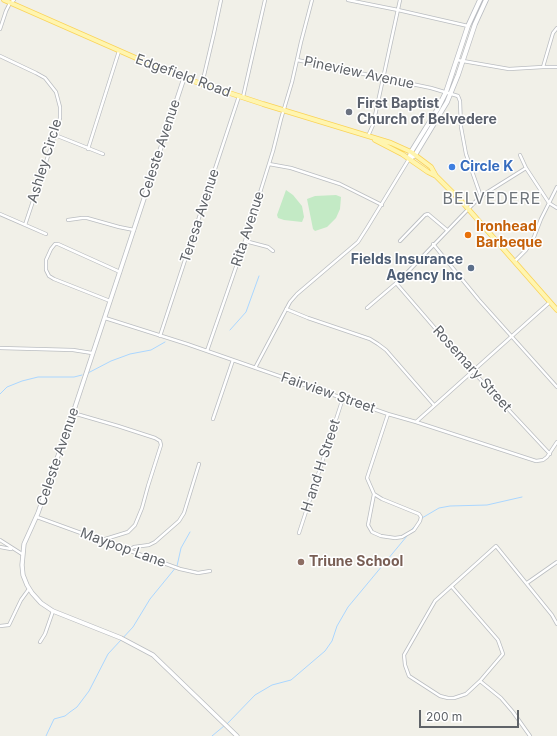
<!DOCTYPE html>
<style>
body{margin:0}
#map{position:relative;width:557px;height:736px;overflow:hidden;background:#f1f0e8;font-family:Inter,sans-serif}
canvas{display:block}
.scale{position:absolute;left:419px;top:710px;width:100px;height:18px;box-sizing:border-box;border:2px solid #5f6368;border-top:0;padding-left:5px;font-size:12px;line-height:14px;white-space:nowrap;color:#5f6368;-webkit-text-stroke:3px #fff;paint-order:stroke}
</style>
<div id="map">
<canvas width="557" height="736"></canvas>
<div class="scale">200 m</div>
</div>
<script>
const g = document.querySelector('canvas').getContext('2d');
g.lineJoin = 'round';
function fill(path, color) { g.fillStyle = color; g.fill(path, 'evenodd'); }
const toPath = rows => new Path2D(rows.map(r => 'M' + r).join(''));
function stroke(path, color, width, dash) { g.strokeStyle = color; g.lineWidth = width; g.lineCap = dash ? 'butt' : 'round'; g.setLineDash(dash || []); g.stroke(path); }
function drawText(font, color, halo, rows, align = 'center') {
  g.font = font + ' Inter,sans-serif'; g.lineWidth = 3; g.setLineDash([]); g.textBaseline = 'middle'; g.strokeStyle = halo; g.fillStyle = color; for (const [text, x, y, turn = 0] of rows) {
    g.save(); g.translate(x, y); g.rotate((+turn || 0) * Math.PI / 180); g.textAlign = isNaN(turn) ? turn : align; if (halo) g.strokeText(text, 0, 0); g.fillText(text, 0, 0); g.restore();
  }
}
fill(toPath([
 [286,190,293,195,302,206,304,217,302,222,284,220,278,218,277,215],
 [336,195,341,197,340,209,336,218,327,227,315,231,313,229,307,199,315,196]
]), '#c3eac5');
stroke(toPath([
 [230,330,246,312,259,276],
 [88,373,111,361,130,354,151,350,165,342],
 [0,394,7,387,22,381,38,377,74,377,82,375],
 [422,518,439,508,450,506,487,505,522,497],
 [411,530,416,525],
 [227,724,255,695,272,685,291,680,325,651,332,641,337,626,348,607,407,536],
 [46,736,54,719,65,716,70,712,77,707,89,691,108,654,133,627,150,599,177,566,181,548,190,532],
 [212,736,224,726]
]), '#aad6ff', 1);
const minor = toPath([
 [348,0,398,10,468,26],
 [0,29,6,11,10,3,14,0],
 [0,56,36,73,45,78,56,92,60,107,60,118,57,129,25,225],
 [297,60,431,88,458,96,460,101,461,127,466,154,481,197],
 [457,60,509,69,543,67,557,67],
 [543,67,553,33,557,28],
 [202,84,214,33,221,0],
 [243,97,265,0],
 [55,135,103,154],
 [368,136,373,125,400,0],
 [88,149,119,51],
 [520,155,526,168,549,203,557,208],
 [269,164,291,168,340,184,382,205],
 [0,214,46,234],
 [68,220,82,218,87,218,119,227,134,230],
 [245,241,268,247,273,251],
 [400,241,425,215,428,214,447,230],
 [433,244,479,300,557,387],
 [515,261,526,250,534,237,541,219,557,187],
 [396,283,465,363,550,454],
 [110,301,54,279,49,276,46,270,46,260,51,249,55,244,58,244,120,272],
 [367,308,401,279,476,201,486,193,526,168],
 [286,309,308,318,370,339,378,344,386,350,434,405],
 [105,318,187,344,388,414,416,422,536,461,543,460,547,457,557,442],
 [160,336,239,96],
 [0,348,73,350,92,353],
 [207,351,245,241,273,151,281,119,292,82,301,42,312,0],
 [255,368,290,302,297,294,358,242,367,228,409,159],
 [73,413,118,426,155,438,160,441,161,445,148,486,142,508,135,525,128,532,102,540],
 [213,419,233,360],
 [416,422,550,302],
 [374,494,382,499,419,514,421,517,420,521,414,530,402,537,395,538,381,536,372,532,368,525,374,494,367,478,388,414],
 [37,517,180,569,198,573,210,571],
 [299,533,343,398],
 [0,540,22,554],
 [0,547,11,549],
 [129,550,134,547,149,545,155,542,179,521,184,513,199,464],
 [527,583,557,562],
 [452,587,498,640,503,654,480,681,466,694,454,698,448,698,440,696,409,676,405,665,404,655,435,601,496,546,552,615,557,624],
 [0,626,9,625,21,600,29,589],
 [40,642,45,634,53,611],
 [480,681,501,698,513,712,530,736]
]);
const tertiary = toPath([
 [184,78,73,413,38,513,24,544,22,565,23,575,27,585,32,593,41,603,53,611,121,638,153,655,237,736]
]);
const secondary = toPath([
 [409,159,415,155,447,102,458,75,475,24,486,0],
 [409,159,411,152,437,110,446,92,468,26,480,0]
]);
const primary = toPath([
 [4,0,145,62,184,78,263,104,391,143,411,152,431,167,436,176,463,203,557,310],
 [375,140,402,154,428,172,436,176]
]);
stroke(minor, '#babdc1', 4);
stroke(tertiary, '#babdc1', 5);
stroke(secondary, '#b9bcc1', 5.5);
stroke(primary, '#fad358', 5.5);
stroke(minor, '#fff', 2.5);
stroke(tertiary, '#fff', 3.5);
stroke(secondary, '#fff', 4);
stroke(primary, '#fff5af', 4);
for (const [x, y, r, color] of [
 [349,112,4,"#6b7280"],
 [452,167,4,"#3f7fe0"],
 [468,235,4,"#e8710a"],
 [471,268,4,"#5c6f8a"],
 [301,562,4,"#8d6e63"]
]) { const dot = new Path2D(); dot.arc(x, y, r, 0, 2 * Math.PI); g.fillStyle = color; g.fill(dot); stroke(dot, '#fff', 1.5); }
drawText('14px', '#5f6368', '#fff', [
 ["Pineview Avenue",359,73,12],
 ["Edgefield Road",183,76,20],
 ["Celeste Avenue",160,149,-72],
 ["Ashley Circle",45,161,-73],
 ["Teresa Avenue",200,216,-72],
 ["Rita Avenue",248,229,-72],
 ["Rosemary Street",472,369,48],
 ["Fairview Street",328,393,19],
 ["Celeste Avenue",58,457,-71],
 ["H and H Street",321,466,-72],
 ["Maypop Lane",123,548,20]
]);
drawText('bold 14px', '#5b616d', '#fff', [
 ["First Baptist",357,104],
 ["Church of Belvedere",357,120]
], 'left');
drawText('bold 14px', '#366cbe', '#fff', [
 ["Circle K",460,167]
], 'left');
drawText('bold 14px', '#c56008', '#fff', [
 ["Ironhead",476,227],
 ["Barbeque",476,243]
], 'left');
drawText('bold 14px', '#4e5e75', '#fff', [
 ["Fields Insurance",463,260],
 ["Agency Inc",463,276]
], 'right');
drawText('bold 14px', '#785e54', '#fff', [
 ["Triune School",309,562]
], 'left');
g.letterSpacing = '1px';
drawText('16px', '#6f757b', '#fff', [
 ["BELVEDERE",492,199]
]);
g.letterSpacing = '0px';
</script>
